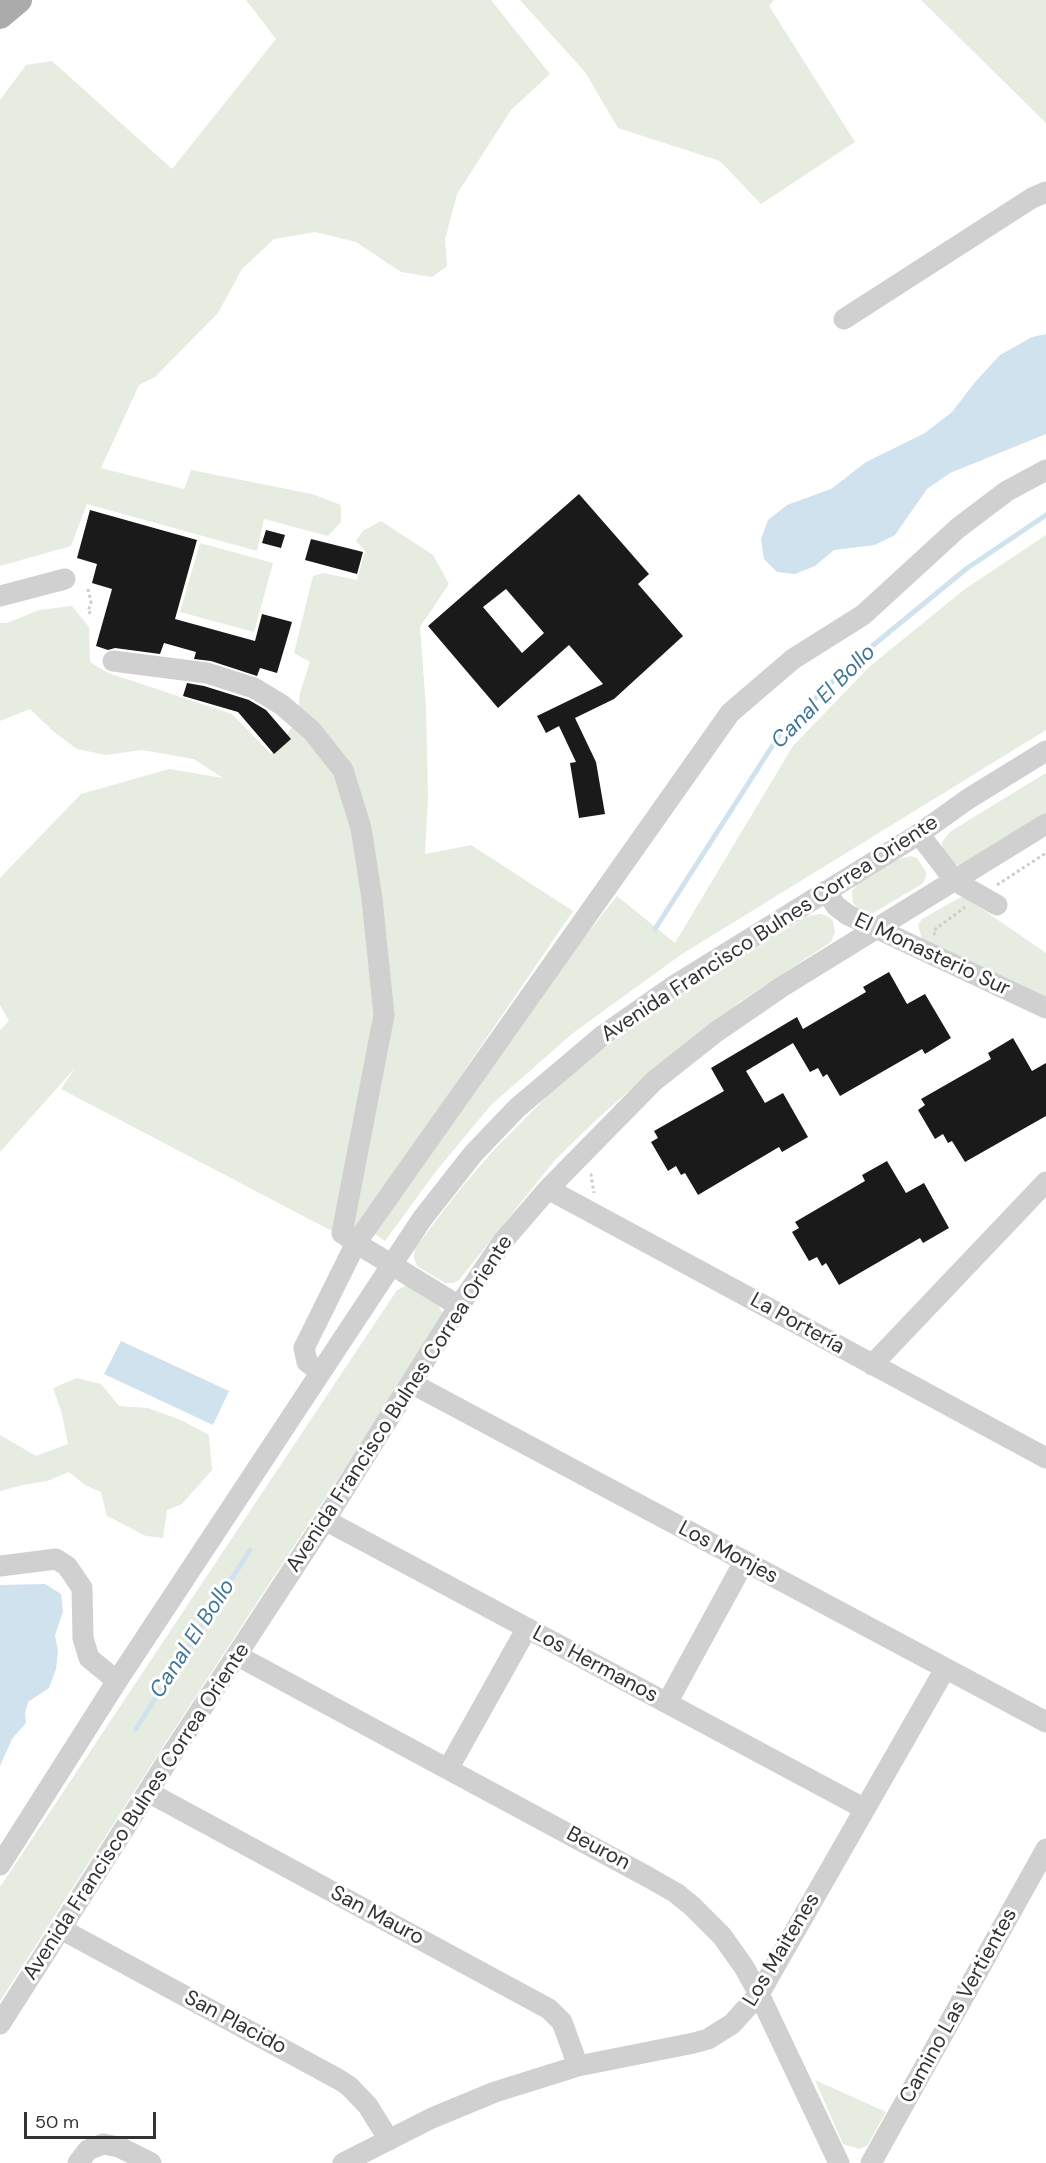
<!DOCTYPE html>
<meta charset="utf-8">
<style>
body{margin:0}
#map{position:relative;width:1046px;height:2163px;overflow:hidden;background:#fff;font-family:"DM Sans",sans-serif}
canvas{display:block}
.scale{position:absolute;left:24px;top:2112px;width:132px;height:27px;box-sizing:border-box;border:3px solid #333;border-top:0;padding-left:8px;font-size:18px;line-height:21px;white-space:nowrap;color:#333;-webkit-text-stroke:4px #fff;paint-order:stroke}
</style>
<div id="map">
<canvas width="1046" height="2163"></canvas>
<div class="scale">50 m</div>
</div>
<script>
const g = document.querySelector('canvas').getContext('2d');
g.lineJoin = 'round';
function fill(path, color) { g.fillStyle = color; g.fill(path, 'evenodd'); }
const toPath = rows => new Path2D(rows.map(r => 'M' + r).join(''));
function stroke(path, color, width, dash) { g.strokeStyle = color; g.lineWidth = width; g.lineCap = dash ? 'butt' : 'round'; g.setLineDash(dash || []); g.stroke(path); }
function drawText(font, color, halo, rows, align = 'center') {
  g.font = font + ' "DM Sans",sans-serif'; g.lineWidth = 6; g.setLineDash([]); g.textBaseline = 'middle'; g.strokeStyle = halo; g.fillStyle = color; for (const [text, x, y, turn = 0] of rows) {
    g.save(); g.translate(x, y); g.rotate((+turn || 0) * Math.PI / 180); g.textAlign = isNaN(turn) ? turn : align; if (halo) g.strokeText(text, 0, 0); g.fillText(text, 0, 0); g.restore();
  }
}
fill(toPath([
 [246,0,491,0,550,74,511,110,457,194,445,240,447,266,432,277,401,272,356,242,315,232,274,239,242,269,218,313,155,377,139,385,101,468,184,489,191,470,312,494,341,505,341,522,328,536,264,519,257,551,87,504,71,546,0,566,0,100,26,65,52,61,172,169,276,39],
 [520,0,774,0,769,6,855,142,761,204,720,161,618,128,585,72],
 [921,0,1046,0,1046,123],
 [381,521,433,555,449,584,420,627,426,708,428,797,425,854,471,845,573,911,349,1240,61,1089,75,1068,0,1152,0,1030,9,1021,0,1005,0,878,81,794,169,769,223,778,194,759,142,750,106,755,77,749,53,731,30,709,0,721,0,623,7,623,39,610,72,606,89,627,90,662,108,673,232,714,271,754,297,721,300,693,310,662,294,653,313,576,323,573,357,580,365,551,356,541,363,531],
 [1046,535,1046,730,682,954,573,1033,491,1105,437,1170,385,1241,373,1233,413,1155,617,896,675,943,793,746,869,667,965,589],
 [200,543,273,563,254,632,180,612],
 [1046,773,1046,815,964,866,952,864,943,856,942,842,951,831],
 [910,856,917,858,926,872,926,877,922,884,873,913,859,909,853,903,852,891,857,884,896,860],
 [961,897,966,898,1046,953,1046,999,922,939,918,925,922,919],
 [820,914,829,917,833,921,835,932,831,942,741,1001,663,1061,596,1120,555,1160,459,1280,454,1283,445,1283,417,1266,414,1258,415,1248,461,1188,493,1151,554,1089,604,1048,677,997,808,916],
 [409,1284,438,1305,444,1316,164,1745,0,2001,0,1887,397,1290],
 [77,1378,101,1384,119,1406,148,1408,181,1420,209,1435,212,1470,182,1504,167,1510,163,1538,146,1536,107,1516,101,1492,85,1485,69,1472,47,1481,23,1485,0,1491,0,1435,36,1456,68,1444,62,1414,53,1388],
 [815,2080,886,2112,867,2146,859,2149,843,2144]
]), '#e6ecdf');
fill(toPath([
 [1046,334,1046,434,950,473,927,489,895,535,875,545,834,550,815,566,795,574,777,572,764,559,761,539,768,520,787,505,831,489,866,462,925,433,952,412,976,381,1000,355,1032,337],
 [121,1341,229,1391,213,1425,104,1374],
 [45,1584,61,1594,63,1612,55,1635,58,1651,56,1669,49,1688,28,1702,25,1713,26,1723,12,1739,0,1766,0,1585]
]), '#cfe2ee');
stroke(toPath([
 [655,929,780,734,849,665,966,569,1046,515],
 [136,1729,250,1550]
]), '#cfe2ee', 5);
fill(toPath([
 [579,494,649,574,638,584,683,636,614,699,575,718,596,762,605,814,579,818,570,763,576,762,559,726,546,733,537,716,603,684,569,645,498,708,428,626],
 [506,589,544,633,522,653,483,607],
 [90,510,197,540,175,619,255,641,262,614,292,622,277,673,260,668,257,676,211,661,194,659,196,652,164,643,160,654,115,648,108,650,96,646,112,589,92,583,97,564,77,558],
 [266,530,285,535,281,548,262,543],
 [311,539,363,552,357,574,305,560],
 [187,683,204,686,249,700,266,710,291,739,274,754,238,712,183,696],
 [889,972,907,1004,925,994,951,1038,925,1054,922,1049,840,1096,827,1074,823,1077,818,1068,810,1072,793,1043,746,1071,765,1103,783,1093,808,1137,782,1152,779,1147,698,1195,685,1173,681,1175,676,1166,668,1171,651,1142,658,1138,654,1131,724,1091,711,1068,797,1017,803,1029,866,992,863,987],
 [1013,1038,1032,1071,1046,1063,1046,1116,965,1162,952,1141,948,1143,943,1134,935,1139,918,1110,925,1105,921,1099,991,1059,988,1053],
 [887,1161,906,1193,924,1183,949,1228,923,1243,920,1238,839,1285,826,1263,822,1266,817,1257,809,1261,792,1232,799,1228,795,1222,865,1181,862,1175]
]), '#1a1a1a');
stroke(toPath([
 [88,589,91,602,88,612,94,614],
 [997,885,1046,853],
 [935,935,933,931,965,907],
 [592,1174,591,1175,594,1193]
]), '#cdcdcd', 3, [3, 3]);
stroke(toPath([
 [844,319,1032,198,1046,192],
 [0,596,65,579],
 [113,661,207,673,254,688,282,705,312,731,343,770,361,828,372,899,384,1015,342,1233,356,1243,304,1348,307,1362,320,1372],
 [919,834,955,881,997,905],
 [826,891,836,906,848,915,1046,1008],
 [548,1189,1046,1458],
 [459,1306,356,1243,730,713,793,659,863,615,958,528,1007,491,1046,470],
 [872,1365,1046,1182],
 [411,1383,1046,1722],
 [325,1520,865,1809],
 [0,1566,56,1559,67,1566,82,1588,83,1638,89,1658,117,1681],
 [238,1656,648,1877,676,1893,692,1906,722,1936,744,1967,759,1994,839,2163],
 [667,1703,744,1562],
 [448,1769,527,1628],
 [148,1792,549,2009,562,2022,578,2066],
 [0,1865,117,1681,422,1219,473,1154,517,1108,602,1036,672,987,919,834,968,799,1046,751],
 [61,1929,338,2079,349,2086,368,2106,389,2140],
 [0,2024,168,1760,325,1520,459,1306,504,1240,548,1189,654,1081,716,1032,783,986,1046,824],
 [78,2163,88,2150,103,2144,119,2147,151,2163],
 [343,2163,432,2118,495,2092,578,2066,694,2043,708,2039,732,2024,759,1994,945,1669],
 [871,2163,1046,1849]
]), '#d0d0d0', 21);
stroke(toPath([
 [0,16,19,0]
]), '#ababab', 26);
drawText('21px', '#333', '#fff', [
 ["Avenida Francisco Bulnes Correa Oriente",770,929,-33],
 ["El Monasterio Sur",932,955,25],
 ["La Portería",797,1324,29],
 ["Avenida Francisco Bulnes Correa Oriente",400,1404,-57],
 ["Los Monjes",728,1553,28],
 ["Los Hermanos",595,1665,28],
 ["Avenida Francisco Bulnes Correa Oriente",137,1812,-57],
 ["Beuron",598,1849,28],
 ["San Mauro",377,1916,28],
 ["Los Maitenes",782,1950,-59],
 ["Camino Las Vertientes",959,2006,-61],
 ["San Placido",235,2023,28]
]);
drawText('italic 22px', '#3f7597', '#fff', [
 ["Canal El Bollo",824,697,-45],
 ["Canal El Bollo",193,1639,-57]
]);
</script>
